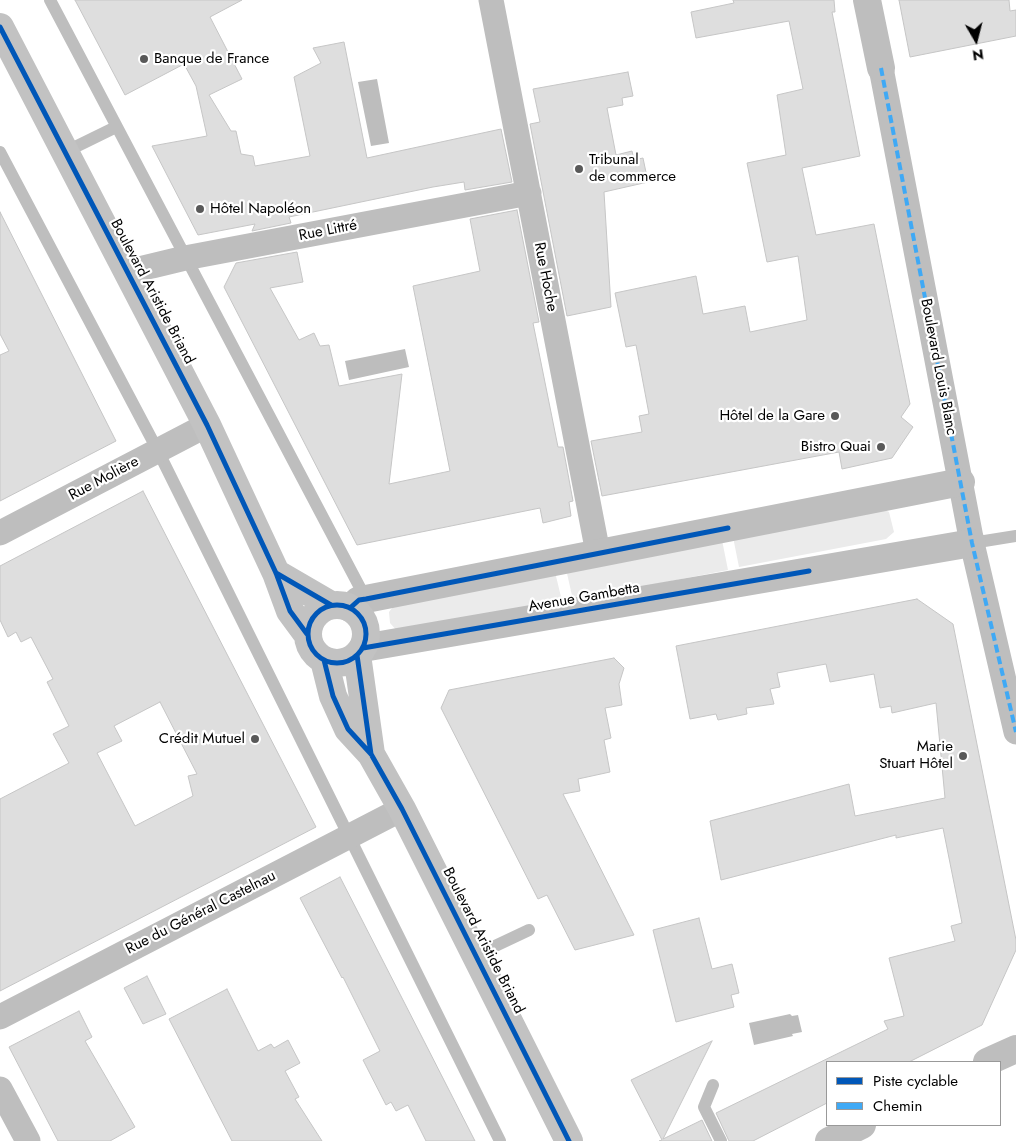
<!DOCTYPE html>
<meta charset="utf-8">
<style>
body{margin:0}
#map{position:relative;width:1016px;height:1141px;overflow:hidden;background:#fff;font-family:Jost,sans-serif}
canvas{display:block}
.legend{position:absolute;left:826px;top:1061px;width:175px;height:65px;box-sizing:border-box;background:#fff;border:1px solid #999;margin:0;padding:6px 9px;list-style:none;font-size:15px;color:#000}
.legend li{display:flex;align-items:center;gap:10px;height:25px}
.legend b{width:25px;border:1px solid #999}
.north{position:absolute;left:951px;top:15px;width:50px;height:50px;-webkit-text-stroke:4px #fff;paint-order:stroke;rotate:172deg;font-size:14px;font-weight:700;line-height:20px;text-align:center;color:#000}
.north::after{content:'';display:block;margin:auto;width:18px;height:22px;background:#000;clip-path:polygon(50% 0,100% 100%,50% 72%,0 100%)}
</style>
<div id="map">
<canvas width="1016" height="1141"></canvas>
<ul class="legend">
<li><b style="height:6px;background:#0057b8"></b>Piste cyclable</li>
<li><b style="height:6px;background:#3fa9f5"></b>Chemin</li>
</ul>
<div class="north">N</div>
</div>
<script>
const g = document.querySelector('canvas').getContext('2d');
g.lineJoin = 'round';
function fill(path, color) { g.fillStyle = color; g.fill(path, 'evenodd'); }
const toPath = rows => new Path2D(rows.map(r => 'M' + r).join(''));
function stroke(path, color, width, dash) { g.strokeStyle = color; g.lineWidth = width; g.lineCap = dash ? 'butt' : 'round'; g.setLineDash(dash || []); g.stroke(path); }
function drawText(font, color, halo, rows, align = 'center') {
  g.font = font + ' Jost,sans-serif'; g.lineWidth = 4.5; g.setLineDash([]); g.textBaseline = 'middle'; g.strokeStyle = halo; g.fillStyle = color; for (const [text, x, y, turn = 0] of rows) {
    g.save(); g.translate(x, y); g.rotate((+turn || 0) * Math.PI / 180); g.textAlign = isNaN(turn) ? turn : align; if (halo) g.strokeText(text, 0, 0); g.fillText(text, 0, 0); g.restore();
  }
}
fill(toPath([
 [881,508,889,512,894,532,886,539,739,567,733,537],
 [722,540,728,570,573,600,566,569],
 [555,572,562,601,398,632,390,623,389,612,396,603]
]), '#ebebeb');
fill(toPath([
 [377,79,389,143,371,146,358,82],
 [405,349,409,367,349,380,345,361],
 [790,1014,792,1016,798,1015,802,1032,792,1034,793,1036,754,1045,749,1023]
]), '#bdbdbd');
const building = toPath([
 [75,0,242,0,210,17,242,79,209,95,231,131,236,131,241,154,253,156,255,166,310,156,294,77,321,63,313,48,344,42,367,158,501,129,512,182,465,190,464,182,433,187,289,217,291,223,252,231,255,224,198,235,152,146,207,136,196,86,184,64,125,95,75,0],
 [733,0,834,0,835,12,832,12,860,156,802,168,816,235,874,224,910,404,901,417,913,427,892,458,842,469,839,452,602,496,591,441,642,432,639,416,649,414,636,345,626,347,615,293,696,276,703,314,745,306,750,332,807,320,798,256,767,262,747,163,786,155,777,95,803,89,789,21,696,38,691,12,734,3,733,0],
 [899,0,1009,0,1010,11,1016,10,1016,36,910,57,899,0],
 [628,72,633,96,622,98,623,105,607,108,616,155,632,151,634,160,643,158,648,182,604,192,611,307,567,316,530,124,540,122,533,89,628,72],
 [517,210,539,322,533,323,558,447,563,447,573,501,569,502,571,516,543,523,540,508,357,545,224,287,236,263,297,252,303,282,270,288,299,340,314,333,320,346,329,345,339,386,402,374,389,484,450,471,413,286,480,271,470,219,517,210],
 [0,212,116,441,0,501,0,355,9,351,0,334,0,212],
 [143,491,316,827,0,991,0,799,69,763,53,734,69,726,47,682,53,679,31,637,21,642,16,632,8,637,0,620,0,566,143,491],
 [160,702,197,774,188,776,193,796,135,826,97,753,122,741,114,726,160,702],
 [917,599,953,624,1016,940,1016,950,982,1025,909,1062,827,1062,827,1103,753,1141,729,1141,716,1113,888,1029,884,1021,904,1016,889,958,955,941,951,926,962,923,943,828,896,838,896,835,721,880,710,821,849,784,855,816,945,798,936,703,892,713,891,706,880,708,874,674,830,682,826,664,777,673,780,687,770,689,774,704,746,708,747,714,718,720,716,714,690,719,676,646,917,599],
 [614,658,624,668,619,684,622,705,605,708,611,738,604,740,610,772,578,779,580,791,563,794,634,935,575,950,547,895,538,899,441,708,449,690,614,658],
 [340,877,424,1041,475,1141,426,1141,408,1105,396,1111,391,1102,386,1105,363,1060,380,1051,343,977,342,978,300,898,340,877],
 [699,918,712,969,732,964,739,993,731,995,734,1007,676,1022,653,930,699,918],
 [147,976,166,1014,143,1024,124,988,147,976],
 [227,989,258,1051,271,1044,274,1048,288,1040,300,1063,285,1071,299,1097,295,1099,322,1141,232,1141,169,1019,227,989],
 [79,1011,92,1037,85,1041,135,1127,110,1141,58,1141,9,1047,79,1011],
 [712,1041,663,1139,702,1120,712,1141,659,1141,662,1140,631,1080,712,1041]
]);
fill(building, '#dedede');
stroke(building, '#c6c6c6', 1);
stroke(toPath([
 [50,0,366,599],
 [0,152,158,451,500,1141],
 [65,152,116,127],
 [972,543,1016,536],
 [476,955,529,930],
 [713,1085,704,1107,721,1141]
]), '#bebebe', 12);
stroke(toPath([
 [491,0,598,553],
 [881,68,972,543,1016,732],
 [127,272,185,258,529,193],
 [0,533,207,425],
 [0,1017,402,809],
 [0,1089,28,1141]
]), '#bebebe', 25);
stroke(toPath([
 [867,0,881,68],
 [350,608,359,600,366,599,961,482],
 [363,648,972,543],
 [987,1062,1016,1049],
 [829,1141,862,1125]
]), '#bebebe', 28);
stroke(toPath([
 [0,27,207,425,276,573,290,611,307,634],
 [276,573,331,605],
 '308 634a29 29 0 1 1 58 0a29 29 0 1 1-58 0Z',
 [357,655,371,754],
 [324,660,333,696,348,729,371,754,402,809,569,1141]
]), '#c2c2c2', 28);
stroke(toPath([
 [881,68,972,543,1016,732]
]), '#3fa9f5', 4, [8, 4]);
stroke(toPath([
 [0,27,207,425,276,573,290,611,307,634],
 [276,573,331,605],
 '308 634a29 29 0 1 1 58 0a29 29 0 1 1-58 0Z',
 [350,608,359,600,366,599,728,528],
 [363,648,809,571],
 [357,655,371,754],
 [324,660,333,696,348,729,371,754,402,809,569,1141]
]), '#0057b8', 5);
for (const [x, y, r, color] of [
 [144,59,5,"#595959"],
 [579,169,5,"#595959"],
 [200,209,5,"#595959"],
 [835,416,5,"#595959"],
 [881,447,5,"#595959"],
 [255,739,5,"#595959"],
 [963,756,5,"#595959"]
]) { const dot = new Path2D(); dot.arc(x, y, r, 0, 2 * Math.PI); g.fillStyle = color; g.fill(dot); stroke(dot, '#fff', 2); }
drawText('15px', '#000', '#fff', [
 ["Banque de France",154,59,"left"],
 ["Tribunal",589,160,"left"],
 ["de commerce",589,177,"left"],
 ["Hôtel Napoléon",210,209,"left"],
 ["Hôtel de la Gare",825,416],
 ["Bistro Quai",871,447],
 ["Crédit Mutuel",245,739],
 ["Marie",953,747],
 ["Stuart Hôtel",953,764]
], 'right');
drawText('15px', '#000', '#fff', [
 ["Rue Littré",328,231,-11],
 ["Rue Hoche",545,277,79],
 ["Boulevard Aristide Briand",152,292,62],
 ["Boulevard Louis Blanc",938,367,79],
 ["Rue Molière",104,479,-28],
 ["Avenue Gambetta",584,598,-10],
 ["Rue du Général Castelnau",201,913,-27],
 ["Boulevard Aristide Briand",483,941,63]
]);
</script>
